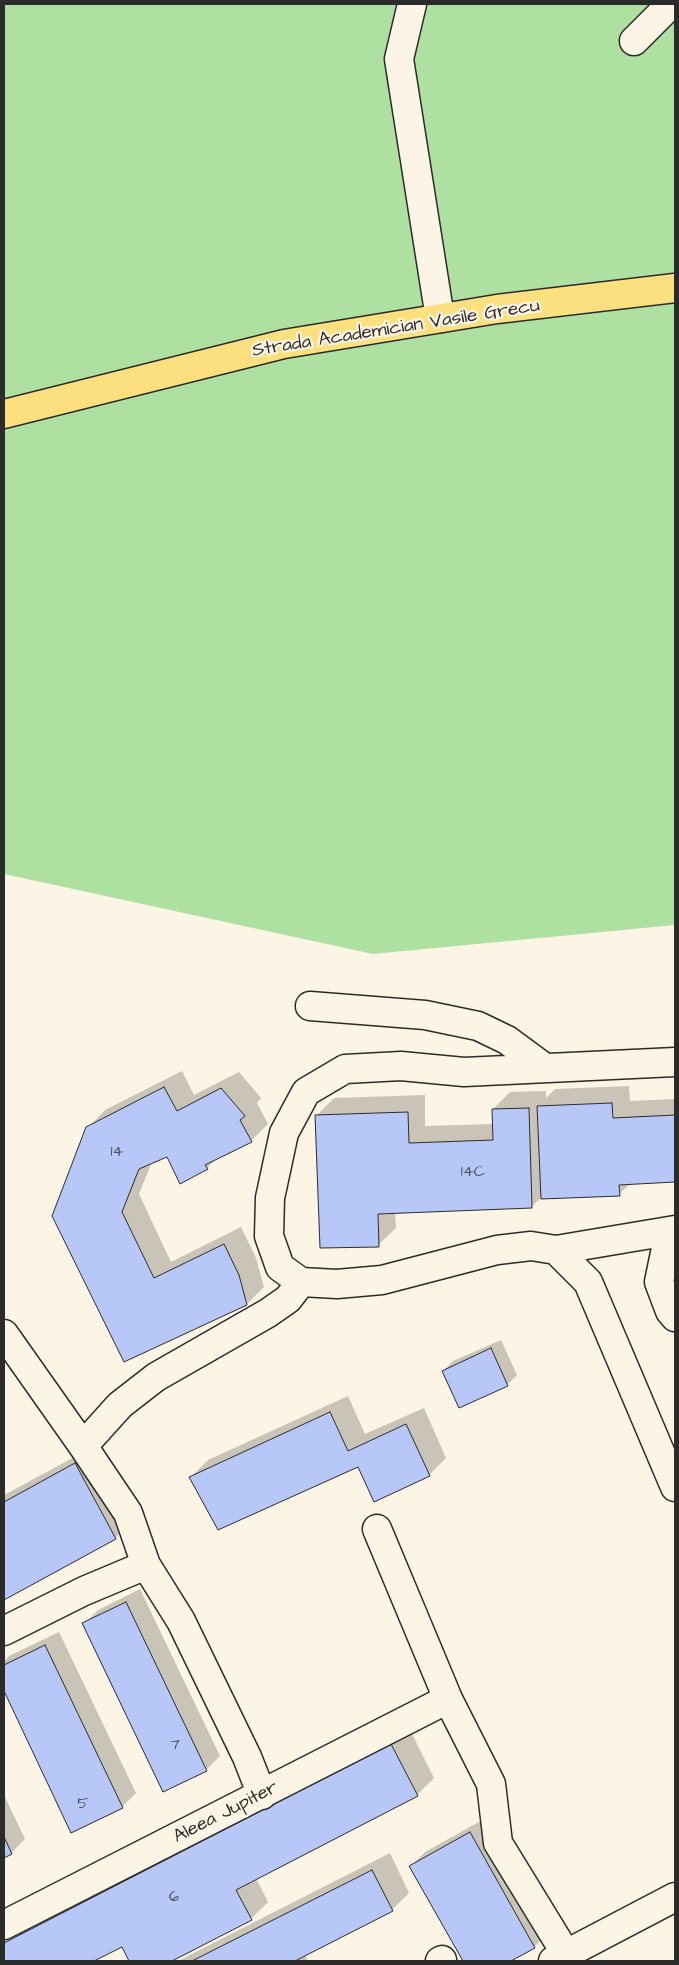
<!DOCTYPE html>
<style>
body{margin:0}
#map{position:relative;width:679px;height:1965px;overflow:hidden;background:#fcf5e5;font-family:"Architects Daughter",sans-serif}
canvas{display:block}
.frame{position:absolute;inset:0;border:5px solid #2b2b2b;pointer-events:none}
</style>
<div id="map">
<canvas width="679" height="1965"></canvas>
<div class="frame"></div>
</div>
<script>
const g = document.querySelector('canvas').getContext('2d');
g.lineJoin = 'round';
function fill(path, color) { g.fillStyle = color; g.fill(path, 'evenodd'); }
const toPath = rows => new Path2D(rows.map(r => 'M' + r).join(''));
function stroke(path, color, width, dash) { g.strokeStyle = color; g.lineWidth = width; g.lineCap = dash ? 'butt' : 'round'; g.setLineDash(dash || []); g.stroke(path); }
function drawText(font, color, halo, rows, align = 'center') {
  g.font = font + ' "Architects Daughter",sans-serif'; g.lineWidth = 4.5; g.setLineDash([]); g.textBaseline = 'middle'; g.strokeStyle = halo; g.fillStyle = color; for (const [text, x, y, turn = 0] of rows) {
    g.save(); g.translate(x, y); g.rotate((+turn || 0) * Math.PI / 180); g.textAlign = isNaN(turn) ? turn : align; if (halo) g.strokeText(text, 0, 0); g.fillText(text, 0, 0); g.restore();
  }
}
fill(toPath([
 [4,4,675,4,675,925,373,954,4,874]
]), '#aee0a2');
fill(toPath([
 [182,1071,194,1095,239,1072,261,1098,257,1103,268,1124,251,1141,219,1156,207,1168,167,1155,152,1162,139,1194,171,1262,241,1227,256,1258,264,1287,247,1304,125,1360,88,1128,105,1110],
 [629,1086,630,1101,675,1099,675,1181,631,1183,619,1194,541,1198,531,1207,395,1212,396,1228,378,1245,317,1115,334,1098,425,1095,425,1126,493,1124,493,1109,510,1092,546,1091,546,1098,555,1089],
 [501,1340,517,1375,507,1385,443,1371,453,1361],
 [348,1396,365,1434,424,1408,446,1458,429,1475,358,1466,191,1477,208,1460],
 [93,1447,132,1521,115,1538,4,1598,4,1495],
 [140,1589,220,1756,206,1770,84,1624,98,1610],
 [59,1632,136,1793,122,1807,72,1831,4,1688,4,1662,9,1656],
 [409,1728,434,1778,417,1795,256,1878,268,1902,251,1919,169,1961,130,1961,122,1945,91,1961,4,1961,4,1936],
 [4,1795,25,1839,11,1853,4,1857],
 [484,1819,548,1933,534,1947,509,1961,464,1961,411,1866,425,1852],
 [390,1853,409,1893,392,1910,305,1955,308,1961,178,1961]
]), '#0003');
const building = toPath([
 [164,1087,177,1111,221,1088,245,1116,240,1120,252,1142,205,1165,208,1169,180,1184,167,1157,139,1169,122,1212,154,1278,224,1244,239,1275,247,1305,124,1362,52,1216,86,1127,164,1087],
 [612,1103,613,1118,675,1115,675,1182,619,1185,620,1196,541,1199,537,1106,612,1103],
 [529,1108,532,1208,378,1214,379,1247,320,1248,315,1115,408,1112,409,1143,493,1140,492,1109,529,1108],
 [491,1348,508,1386,459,1408,442,1371,491,1348],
 [330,1412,348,1451,406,1424,430,1476,374,1502,358,1467,218,1530,189,1477,330,1412],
 [75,1463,116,1539,4,1600,4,1502,75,1463],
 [126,1602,207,1771,163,1792,82,1623,126,1602],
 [45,1645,123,1808,71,1833,4,1691,4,1665,45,1645],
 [391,1744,418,1796,236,1890,252,1920,172,1961,129,1961,122,1947,94,1961,4,1961,4,1943,391,1744],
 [470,1832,535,1948,511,1961,463,1961,409,1866,470,1832],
 [4,1837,12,1854,4,1858,4,1837],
 [372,1870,393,1911,295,1961,192,1961,372,1870]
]);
fill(building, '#b7c7f7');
stroke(building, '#2b2b2b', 1);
const minor = toPath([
 [412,4,399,59,440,318],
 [634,41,671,4],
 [310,1006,425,1015,478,1026,507,1040,545,1068],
 [675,1062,464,1072,401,1066,345,1069,306,1092,284,1133,270,1198,269,1236,280,1267,301,1282,337,1284,382,1280,497,1250,531,1246,556,1250,588,1282,675,1487],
 [675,1239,666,1248,659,1282,670,1311,675,1317],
 [556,1250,675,1230],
 [4,1334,83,1446],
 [4,1631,84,1591,146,1565],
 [448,1699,491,1784,498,1843,566,1954],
 [262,1795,247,1757,181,1621,146,1565,128,1513,83,1446,120,1405,156,1377,268,1313,288,1299,301,1282],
 [4,1925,448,1699,377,1529],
 [440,1961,442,1960],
 [553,1961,675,1897]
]);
const major = toPath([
 [4,414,284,344,497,309,675,288]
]);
stroke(minor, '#2b2b2b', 31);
stroke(major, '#2b2b2b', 31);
stroke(minor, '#fcf5e5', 28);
stroke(major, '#fce080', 28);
drawText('16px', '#4e525e', null, [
 ["14",117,1153],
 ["14C",473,1173],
 ["7",175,1746],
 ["5",83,1805],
 ["6",174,1898]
]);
drawText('19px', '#2b2b2b', '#fcf5e5', [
 ["Strada Academician Vasile Grecu",396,329,-9],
 ["Aleea Jupiter",226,1813,-27]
]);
</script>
